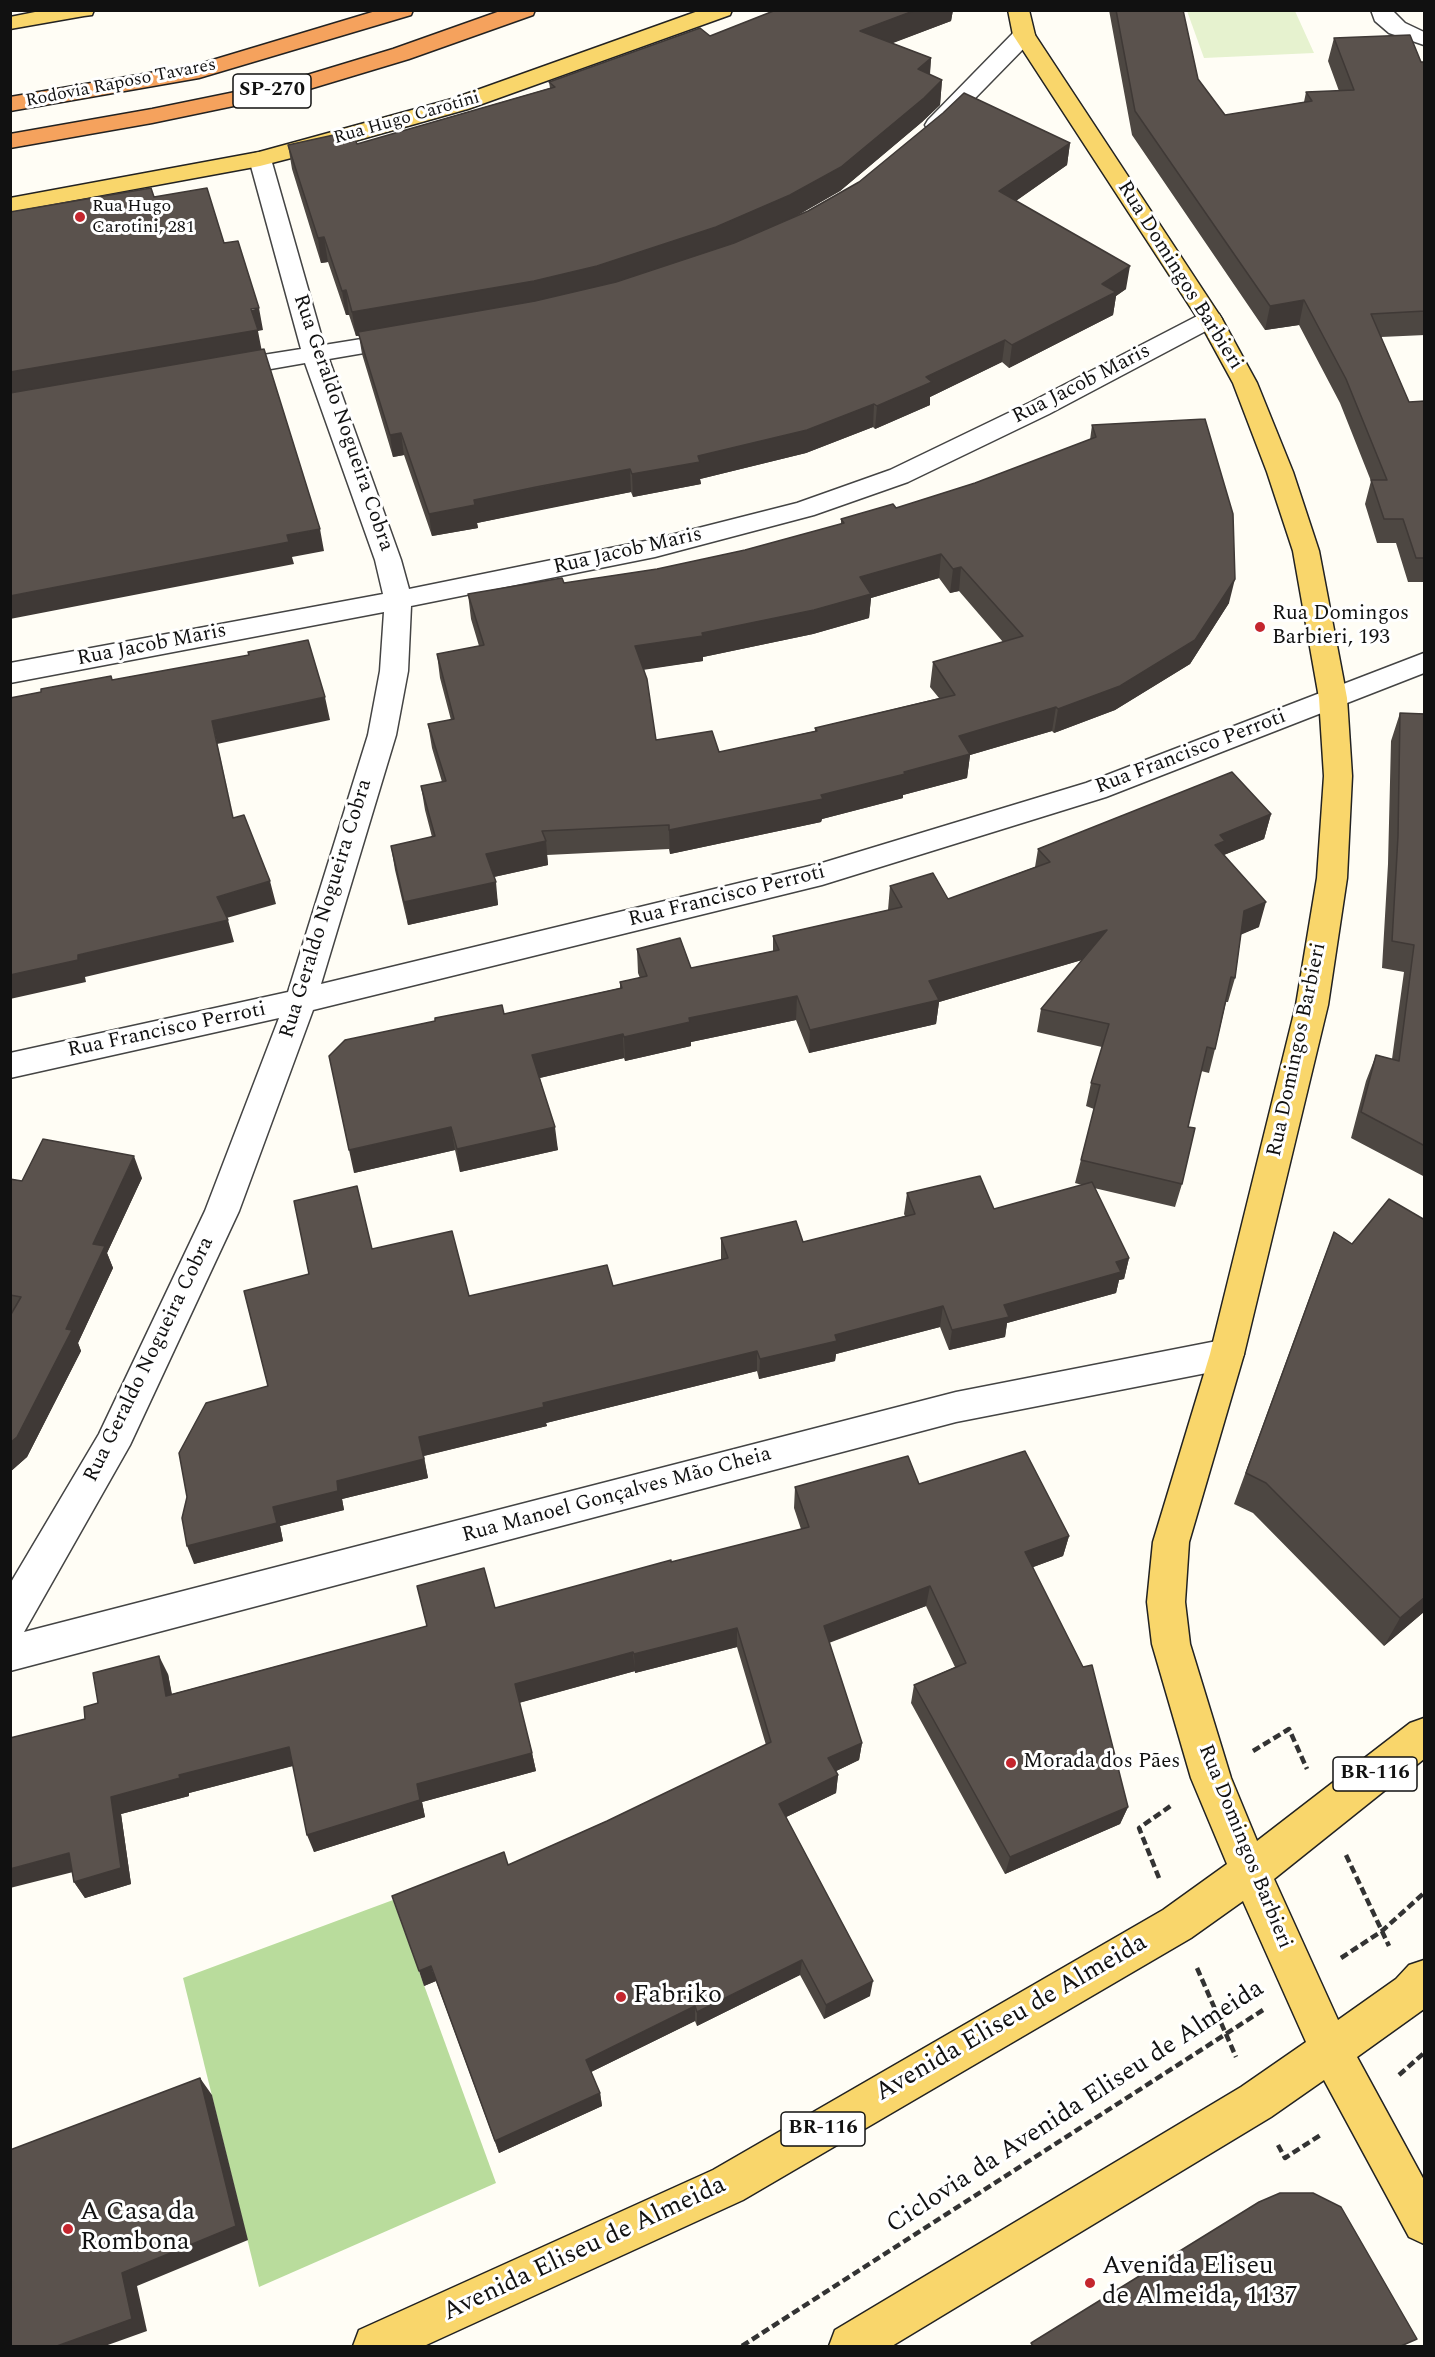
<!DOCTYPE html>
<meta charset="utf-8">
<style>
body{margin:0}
#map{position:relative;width:1435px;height:2357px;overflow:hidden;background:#fffdf5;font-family:Spectral,serif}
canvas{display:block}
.frame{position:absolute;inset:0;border:12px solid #111;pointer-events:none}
</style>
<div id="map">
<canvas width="1435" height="2357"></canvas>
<div class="frame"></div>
</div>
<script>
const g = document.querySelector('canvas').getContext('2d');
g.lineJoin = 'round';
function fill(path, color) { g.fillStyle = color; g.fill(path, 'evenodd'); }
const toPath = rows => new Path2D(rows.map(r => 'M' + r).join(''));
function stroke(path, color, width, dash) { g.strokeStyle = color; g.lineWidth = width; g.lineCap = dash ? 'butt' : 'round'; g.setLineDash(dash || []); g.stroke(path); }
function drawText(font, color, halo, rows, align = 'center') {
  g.font = font + ' Spectral,serif'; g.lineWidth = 6; g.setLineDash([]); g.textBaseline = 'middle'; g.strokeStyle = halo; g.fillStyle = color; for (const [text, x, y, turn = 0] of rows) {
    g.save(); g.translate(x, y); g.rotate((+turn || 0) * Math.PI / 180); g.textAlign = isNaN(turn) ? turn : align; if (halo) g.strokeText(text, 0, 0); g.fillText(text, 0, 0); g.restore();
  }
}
fill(toPath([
 [393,1900,496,2183,259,2287,183,1978]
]), '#b9dc9c');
fill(toPath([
 [1187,11,1295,11,1314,53,1204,58]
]), '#e6f2cf');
const minor = toPath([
 [1371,10,1392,10,1405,23,1424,32,1424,45,1389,33,1375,21,1371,10],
 [1024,29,1032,30,1035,35,1032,40,944,130,936,132,928,130,925,125,928,120,1016,30,1024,29],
 [260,152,268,154,271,159,324,345,405,332,414,334,417,339,414,344,405,346,329,359,401,560,409,589,655,539,797,503,890,470,1031,402,1201,314,1210,312,1219,314,1222,319,1219,324,1049,414,908,482,814,515,655,557,411,606,408,671,396,735,321,984,822,863,1086,783,1424,653,1424,673,1106,797,822,885,313,1010,239,1211,130,1445,24,1632,956,1392,1227,1339,1239,1343,1244,1354,1239,1365,1227,1369,956,1422,10,1671,10,1584,99,1434,205,1211,279,1018,10,1078,10,1053,288,992,368,735,380,671,384,612,10,683,10,663,383,594,375,560,305,363,225,377,216,374,213,369,216,364,225,361,301,349,249,159,252,154,260,152]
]);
const major = toPath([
 [45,10,94,10,92,15,84,16,10,29,10,17,45,10],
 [701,10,732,10,730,15,468,109,330,148,260,166,10,212,10,198,259,152,452,99,701,10],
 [1008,10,1029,10,1035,35,1222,319,1257,383,1293,472,1319,551,1347,698,1352,776,1347,878,1328,1005,1244,1354,1189,1542,1185,1602,1190,1644,1231,1778,1257,1841,1410,1723,1424,1718,1424,1759,1274,1879,1338,2020,1396,1979,1409,1965,1424,1960,1424,2009,1357,2057,1424,2180,1424,2244,1409,2237,1324,2080,1271,2117,892,2346,829,2346,835,2330,1241,2087,1306,2042,1243,1901,1191,1938,743,2200,424,2346,353,2346,359,2330,713,2170,1163,1910,1227,1864,1191,1778,1152,1644,1147,1602,1153,1542,1210,1354,1296,1005,1317,878,1324,776,1319,698,1293,551,1267,472,1233,383,1198,319,1013,35,1008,10]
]);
const highway = toPath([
 [379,10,413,10,411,15,199,78,10,111,10,97,196,65,379,10],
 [503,10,535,10,533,15,409,59,296,93,152,123,10,148,10,134,152,109,284,82,393,49,503,10]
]);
stroke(minor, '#444', 3);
stroke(major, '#222', 3);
stroke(highway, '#222', 3);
stroke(toPath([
 [1253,1751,1289,1729,1307,1769],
 [1346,1855,1389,1946],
 [1159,1878,1139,1828,1172,1805],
 [1341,1958,1382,1931,1424,1893],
 [1197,1968,1236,2057],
 [1399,2075,1424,2053],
 [1278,2145,1285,2158,1322,2134],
 [742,2346,1263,2010]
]), '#333', 4.5, [8, 4]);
fill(minor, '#fff');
fill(major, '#f9d66b');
fill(highway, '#f5a25d');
fill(toPath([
 [776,10,953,10,951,21,892,43,931,58,930,75,942,80,940,105,922,122,840,191,793,218,1070,143,1067,165,1016,201,1126,289,1116,296,1113,315,1009,368,1002,362,930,397,930,405,875,429,873,427,806,453,700,479,701,484,633,497,631,492,538,510,477,523,478,528,432,536,404,455,393,457,362,354,359,336,356,336,349,315,346,315,328,262,321,263,292,169,288,145,357,144,550,88,549,82,710,36],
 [1109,10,1183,10,1198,79,1225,115,1304,102,1306,92,1339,91,1328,61,1334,38,1421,62,1425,62,1425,335,1381,337,1409,402,1425,401,1425,582,1408,582,1396,543,1377,543,1365,504,1371,481,1340,403,1299,325,1265,330,1132,135],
 [1092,425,1229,603,1190,664,1115,710,1054,733,1052,731,970,755,967,778,903,795,903,798,822,819,821,822,670,854,669,849,547,855,548,865,494,877,498,905,408,925,395,870,391,846,432,837,425,810,421,786,442,782,432,748,428,724,451,720,440,678,437,654,479,646,471,619,468,594,564,583,657,569,745,550,841,524,841,519,896,508,975,483,1090,440],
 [939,578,950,593,959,591,1003,642,933,662,930,687,939,698,815,728,815,731,719,752,656,740,644,669,703,661,703,657,813,634,869,618,871,598],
 [1400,713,1425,714,1425,1177,1351,1138,1366,1081,1376,1055,1392,1059,1404,972,1382,968,1388,864,1391,741],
 [1271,814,1264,839,1224,855,1259,927,1241,934,1235,978,1228,1002,1226,1002,1215,1049,1209,1073,1201,1071,1188,1127,1182,1184,1175,1207,1094,1188,1129,1258,1124,1279,1119,1280,1116,1293,1007,1323,1005,1337,949,1350,940,1327,836,1354,835,1361,759,1379,757,1371,546,1423,547,1426,424,1456,428,1478,342,1499,344,1510,280,1526,283,1541,194,1564,268,1386,309,1274,372,1249,469,1296,613,1286,721,1260,721,1238,803,1242,905,1216,904,1214,907,1193,994,1209,1082,1185,1075,1183,1094,1109,1086,1106,1091,1083,1102,1047,1037,1032,1041,1009,1082,960,939,1002,936,1024,809,1053,796,1020,691,1042,691,1046,625,1061,624,1058,540,1078,558,1150,460,1172,455,1150,354,1173,504,1014,620,988,620,982,640,978,638,973,637,949,691,968,773,951,773,936,888,910,890,886,948,899,1035,867,1038,849],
 [142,1178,107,1253,113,1268,78,1343,81,1351,27,1457,10,1472,10,1316,12,1314,10,1313,10,1179,22,1181],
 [1425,1220,1425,1611,1384,1646,1253,1513,1234,1504,1321,1266,1334,1232,1352,1244],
 [919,1484,1069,1536,1063,1556,1033,1567,1128,1807,1120,1824,1005,1874,911,1703,914,1685,955,1667,926,1606,829,1643,862,1743,859,1760,836,1771,838,1775,836,1793,786,1817,870,1996,824,2019,800,1975,697,2026,695,2021,591,2072,600,2093,602,2106,499,2153,436,1981,424,1986,508,1865,607,1821,766,1745,737,1647,635,1673,635,1671,519,1703,532,1753,536,1771,422,1802,425,1817,314,1852,293,1766,189,1793,189,1796,121,1814,131,1884,85,1898,74,1882,72,1872,85,1719,98,1703,168,1674,172,1694,495,1608,801,1529,794,1508,795,1487]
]), '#4d4742');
fill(toPath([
 [916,10,953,10,951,21,859,56,860,31],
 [931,58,929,83,918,69],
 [942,80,940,105,922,122,840,191,789,220,716,252,598,291,358,332,359,336,356,336,352,312],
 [1070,143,1067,165,997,214,999,191],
 [324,237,328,262,321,263,318,238],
 [1130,266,1126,289,1116,296,1113,315,1009,368,1012,345,1102,284],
 [346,290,349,315,346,315,342,291],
 [1304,300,1299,325,1265,330,1270,306],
 [259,308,263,330,258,331,262,352,10,396,10,372],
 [1005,340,1002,362,930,397,930,405,875,429,877,406,926,377],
 [874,404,873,427,806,453,700,479,701,484,633,497,632,474,698,456],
 [401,433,404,455,393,457,390,435],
 [630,469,631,492,477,523,478,528,432,536,429,514,474,500],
 [320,529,324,551,292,557,294,564,10,619,10,596,287,535],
 [941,554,939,578,871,598,869,618,813,634,703,657,703,661,636,671,635,646,702,633,860,577],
 [961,567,959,591,950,593,953,569],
 [1235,579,1229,603,1190,664,1115,710,1054,733,1058,709],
 [325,697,330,720,217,744,239,841,212,721],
 [1056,707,1052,731,970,755,967,778,903,795,903,798,822,819,821,822,670,854,669,830,821,795,904,772,959,736],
 [1271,814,1264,839,1221,856,1215,845,1220,835],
 [546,841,548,865,489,878,486,854],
 [270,881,276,904,223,919,217,897],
 [496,882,498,905,408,925,404,902],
 [1266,902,1259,927,1238,936,1244,911],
 [228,920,234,942,85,977,86,982,10,999,10,975,78,955],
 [1107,930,1102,954,939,1002,936,1024,809,1053,810,1030,929,981],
 [797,996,796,1020,691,1042,691,1046,625,1061,624,1037,689,1018],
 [623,1034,624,1058,535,1079,532,1055],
 [451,1127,455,1150,354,1173,349,1150],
 [555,1127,558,1150,460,1172,457,1149],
 [134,1156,142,1178,107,1253,113,1268,78,1343,81,1351,27,1457,10,1472,10,1443,66,1329,93,1244],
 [1129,1258,1124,1279,1119,1280,1116,1293,1007,1323,1005,1337,949,1350,952,1330,1004,1305,1116,1262],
 [943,1306,940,1327,836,1354,835,1361,759,1379,760,1359,835,1335],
 [757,1351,757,1371,546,1423,547,1426,423,1456,419,1437,543,1403],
 [424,1459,428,1478,342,1499,344,1510,280,1526,283,1541,194,1564,187,1546,273,1507,337,1481],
 [1069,1536,1063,1556,1020,1572,1025,1552],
 [930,1586,926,1606,822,1645,824,1626],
 [1425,1597,1425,1611,1384,1646,1400,1618],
 [737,1628,737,1647,635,1673,634,1654],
 [633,1652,635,1671,518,1703,515,1684],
 [159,1656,168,1674,175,1714,166,1696],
 [862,1743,859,1760,826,1776,828,1758],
 [289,1747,296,1765,189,1793,189,1796,121,1814,131,1884,85,1898,74,1882,111,1797,179,1775],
 [532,1753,536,1771,422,1802,425,1817,314,1852,307,1835,417,1784],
 [838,1775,836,1793,778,1821,779,1804],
 [1128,1807,1120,1824,1005,1874,1010,1857],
 [69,1853,81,1870,10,1888,10,1869],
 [802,1960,800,1975,697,2026,697,2012],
 [431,1966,436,1981,424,1986,419,1971],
 [873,1981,870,1996,824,2019,826,2005],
 [695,2006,695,2021,589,2073,586,2060],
 [200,2078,212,2095,248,2240,137,2286,147,2331,105,2346,57,2346,122,2273],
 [600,2093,602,2106,499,2153,495,2141]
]), '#3f3936');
const building = toPath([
 [776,10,916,10,860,31,931,58,918,69,942,80,924,98,841,167,790,195,716,227,597,266,534,281,352,312,346,290,342,291,324,237,318,238,288,145,352,131,357,144,555,87,549,82,700,28,710,36,776,10],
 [1116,10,1183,10,1198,79,1225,115,1312,101,1306,92,1354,90,1334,38,1410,35,1421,62,1425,62,1425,311,1371,314,1409,402,1425,401,1425,558,1416,558,1403,519,1384,519,1371,480,1387,480,1346,379,1304,300,1270,306,1135,111,1116,10],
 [964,93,1070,143,999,191,1130,266,1102,284,1116,292,1012,345,1005,340,926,377,932,382,877,406,874,404,807,430,698,456,700,462,632,474,630,469,536,487,474,500,475,505,429,514,401,433,390,435,358,332,535,301,616,282,734,243,808,211,859,182,943,113,964,93],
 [151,188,154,197,207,188,224,243,238,241,259,308,251,309,258,330,10,372,10,212,151,188],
 [264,349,320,529,287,535,289,542,10,596,10,393,264,349],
 [1205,419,1233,514,1235,579,1195,640,1120,686,1058,709,1056,707,959,736,970,754,904,772,905,774,821,795,823,799,669,830,669,825,542,831,546,841,486,854,496,882,404,902,391,846,435,836,421,786,446,781,428,724,454,719,437,654,484,645,468,594,562,578,564,583,657,569,745,550,844,523,841,519,893,504,896,508,975,483,1096,437,1092,425,1205,419],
 [941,554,953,569,961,567,1023,636,933,662,955,695,815,728,817,731,719,752,712,731,656,740,647,679,635,646,703,636,702,633,814,610,871,594,860,577,941,554],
 [308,640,325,697,212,721,233,818,244,815,270,881,217,897,228,920,78,955,78,960,10,975,10,698,41,692,41,689,111,676,112,680,249,655,248,652,308,640],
 [1400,713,1425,714,1425,1146,1361,1112,1376,1055,1399,1061,1414,945,1392,941,1398,836,1400,713],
 [1232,772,1271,814,1220,835,1225,841,1215,845,1266,902,1244,911,1235,978,1231,977,1215,1049,1207,1047,1188,1127,1195,1128,1182,1184,1081,1160,1100,1085,1091,1083,1109,1024,1041,1009,1107,930,929,981,939,1000,810,1030,797,996,689,1018,690,1022,624,1037,623,1034,532,1055,555,1127,457,1149,451,1127,349,1150,329,1056,345,1040,435,1021,435,1018,502,1005,504,1014,622,988,620,982,647,976,637,949,680,938,691,968,779,950,773,936,902,907,890,886,933,873,948,899,1050,862,1038,849,1232,772],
 [43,1139,134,1156,93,1244,105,1246,66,1329,72,1330,17,1437,10,1443,10,1316,21,1297,10,1295,10,1179,22,1181,43,1139],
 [980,1176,994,1209,1092,1182,1129,1258,1116,1262,1121,1272,1004,1305,1009,1317,952,1330,943,1306,835,1335,837,1341,760,1359,757,1351,543,1403,544,1407,419,1437,424,1459,337,1481,338,1491,273,1507,277,1523,187,1546,182,1518,187,1497,179,1453,206,1403,268,1386,244,1291,309,1274,294,1201,357,1186,372,1249,452,1231,469,1296,607,1265,613,1286,728,1258,721,1238,796,1221,803,1242,915,1214,907,1193,980,1176],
 [1389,1199,1425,1220,1425,1597,1400,1618,1266,1483,1246,1473,1334,1232,1352,1244,1389,1199],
 [1025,1451,1069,1536,1025,1552,1083,1667,1092,1665,1128,1807,1010,1857,914,1685,966,1663,930,1586,824,1626,862,1743,828,1758,838,1775,779,1804,873,1981,826,2005,802,1960,697,2012,695,2006,586,2060,600,2093,495,2141,431,1966,419,1971,392,1896,504,1852,508,1865,607,1821,771,1742,737,1628,634,1654,633,1652,515,1684,532,1753,417,1784,420,1800,307,1835,289,1747,179,1775,180,1778,111,1797,121,1868,74,1882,69,1853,10,1869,10,1738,85,1719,84,1707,98,1703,93,1673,159,1656,166,1696,427,1626,417,1586,484,1568,495,1608,671,1560,671,1562,809,1527,795,1487,908,1456,919,1484,1025,1451],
 [200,2078,236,2226,122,2273,132,2319,57,2346,10,2346,10,2150,200,2078],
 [1280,2193,1313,2193,1341,2207,1417,2339,1401,2346,1033,2346,1031,2343,1259,2202,1280,2193]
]);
fill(building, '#5a524d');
stroke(building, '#3f3936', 1.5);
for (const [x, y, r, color] of [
 [80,217,6,"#c4262e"],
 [1260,627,6,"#c4262e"],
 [1011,1763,6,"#c4262e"],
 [621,1997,6,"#c4262e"],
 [68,2229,6,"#c4262e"],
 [1090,2283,6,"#c4262e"]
]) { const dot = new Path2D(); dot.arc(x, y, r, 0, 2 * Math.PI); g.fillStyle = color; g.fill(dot); stroke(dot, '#fff', 2); }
drawText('18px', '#111', '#fff', [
 ["Rodovia Raposo Tavares",121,84,-11],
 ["Rua Hugo Carotini",407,119,-16]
]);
drawText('18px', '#111', '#fff', [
 ["Rua Hugo",92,207],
 ["Carotini, 281",92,228]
], 'left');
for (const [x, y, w] of [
 [272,91,78],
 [1375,1774,84],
 [823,2129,84]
]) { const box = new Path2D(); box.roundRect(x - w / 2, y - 17, w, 34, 4.5); g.fillStyle = '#fff'; g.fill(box); stroke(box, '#111', 1.5); }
drawText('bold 20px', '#111', null, [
 ["SP-270",272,91],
 ["BR-116",1375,1774],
 ["BR-116",823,2129]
]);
drawText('21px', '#111', '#fff', [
 ["Rua Domingos Barbieri",1179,276,58],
 ["Rua Jacob Maris",1082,385,-27],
 ["Rua Geraldo Nogueira Cobra",342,423,71],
 ["Rua Jacob Maris",628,552,-13],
 ["Rua Jacob Maris",152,646,-11],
 ["Rua Francisco Perroti",1191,753,-21],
 ["Rua Francisco Perroti",727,897,-14],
 ["Rua Geraldo Nogueira Cobra",327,909,-73],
 ["Rua Francisco Perroti",167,1031,-12],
 ["Rua Domingos Barbieri",1298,1050,-78],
 ["Rua Geraldo Nogueira Cobra",150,1360,-64],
 ["Rua Manoel Gonçalves Mão Cheia",617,1496,-15],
 ["Rua Domingos Barbieri",1244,1847,68]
]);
drawText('21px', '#111', '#fff', [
 ["Rua Domingos",1272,615],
 ["Barbieri, 193",1272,639],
 ["Morada dos Pães",1023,1763]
], 'left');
drawText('26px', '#111', '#fff', [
 ["Fabriko",633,1997],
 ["A Casa da",80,2214],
 ["Rombona",80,2244],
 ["Avenida Eliseu",1102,2268],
 ["de Almeida, 1137",1102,2298]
], 'left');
drawText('26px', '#111', '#fff', [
 ["Avenida Eliseu de Almeida",1012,2019,-30],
 ["Ciclovia da Avenida Eliseu de Almeida",1076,2108,-33],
 ["Avenida Eliseu de Almeida",585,2250,-25]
]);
</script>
